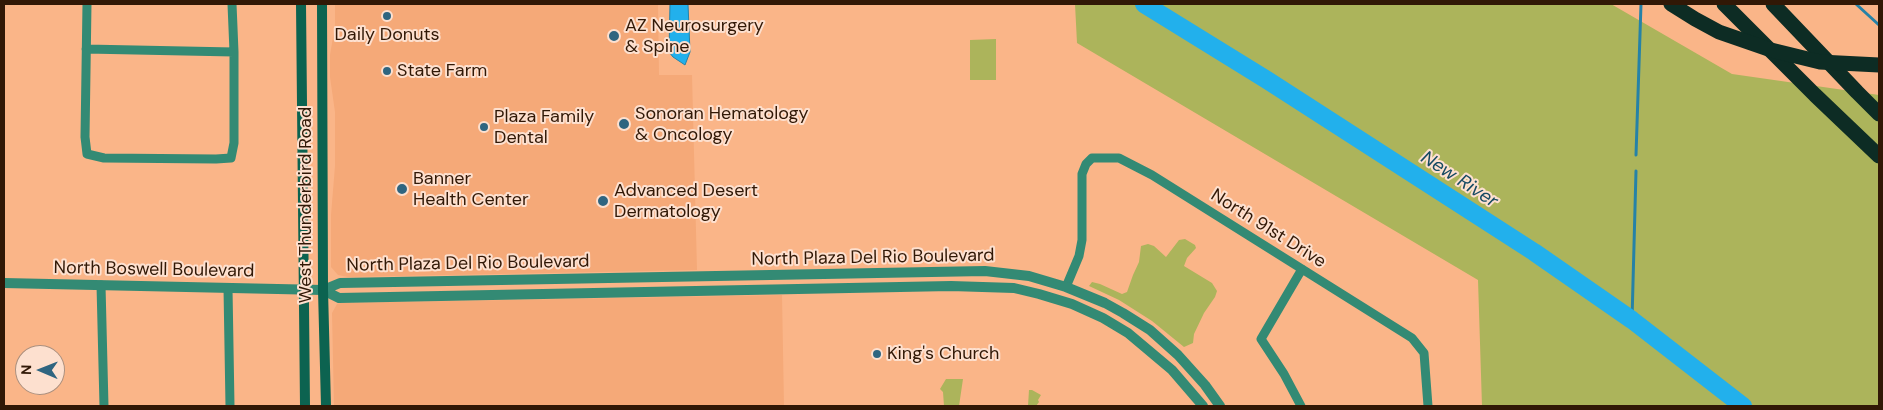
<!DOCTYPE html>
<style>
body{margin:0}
#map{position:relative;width:1883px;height:410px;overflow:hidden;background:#fab588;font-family:"DM Sans",sans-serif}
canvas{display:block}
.frame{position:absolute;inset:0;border:5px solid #311806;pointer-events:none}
.north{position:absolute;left:15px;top:345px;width:50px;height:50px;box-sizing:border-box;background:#fde0cf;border:1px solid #ab907f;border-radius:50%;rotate:271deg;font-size:14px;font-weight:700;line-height:20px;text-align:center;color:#311806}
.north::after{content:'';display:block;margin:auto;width:18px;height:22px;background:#2f6580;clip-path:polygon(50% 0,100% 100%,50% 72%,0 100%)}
</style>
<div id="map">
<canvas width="1883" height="410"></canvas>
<div class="frame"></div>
<div class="north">N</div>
</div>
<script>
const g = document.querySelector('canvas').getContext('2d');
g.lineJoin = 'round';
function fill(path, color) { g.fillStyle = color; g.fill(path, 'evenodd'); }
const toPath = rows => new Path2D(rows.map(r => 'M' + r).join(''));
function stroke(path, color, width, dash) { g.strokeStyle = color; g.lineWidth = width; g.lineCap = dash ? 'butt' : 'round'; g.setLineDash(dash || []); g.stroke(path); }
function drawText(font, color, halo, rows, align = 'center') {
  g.font = font + ' "DM Sans",sans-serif'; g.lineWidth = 4; g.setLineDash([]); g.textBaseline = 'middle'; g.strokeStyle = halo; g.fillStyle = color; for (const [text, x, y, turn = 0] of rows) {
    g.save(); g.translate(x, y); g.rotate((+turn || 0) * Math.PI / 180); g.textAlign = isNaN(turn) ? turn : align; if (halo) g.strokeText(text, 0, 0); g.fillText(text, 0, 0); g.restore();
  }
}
fill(toPath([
 [335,4,658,4,659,75,692,75,697,270,348,277,338,275,331,267,331,215,335,166,335,112,330,77,330,55,335,25],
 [782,295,784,406,334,406,332,313,337,304,341,303]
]), '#f5a978');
fill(toPath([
 [1075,4,1611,4,1732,74,1879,95,1879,406,1482,406,1478,280,1077,43],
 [996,39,996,80,970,80,970,40],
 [1185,239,1195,245,1196,248,1187,258,1184,266,1212,283,1217,291,1215,297,1204,313,1194,334,1193,343,1184,347,1152,321,1119,300,1089,286,1092,282,1100,284,1122,294,1127,292,1133,275,1139,262,1141,246,1148,244,1154,246,1166,257,1179,240],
 [946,379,963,379,959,406,944,406,943,392,940,389],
 [1029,390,1032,390,1041,395,1038,400,1039,402,1036,406,1028,406]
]), '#acb45b');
const water = toPath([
 [670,4,688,4,690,52,685,65,673,57,669,52,670,4]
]);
fill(water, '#22b0ec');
stroke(water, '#2682a7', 1);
stroke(toPath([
 [1856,4,1879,25],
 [1636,155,1641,4],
 [1632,320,1636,171]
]), '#2682a7', 3);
stroke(toPath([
 [1144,4,1267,80,1534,252,1632,320,1743,406]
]), '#22b0ec', 18);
stroke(toPath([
 [87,4,85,137,87,154,104,158,216,159,231,158,234,143,234,52,232,4],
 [86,49,234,52],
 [101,285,104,406],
 [1066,287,1079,256,1082,240,1082,174,1086,164,1092,158,1119,158,1152,175,1412,338,1424,353,1428,406],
 [228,288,230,406],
 [1301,406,1284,374,1261,339,1302,269]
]), '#338a74', 9);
stroke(toPath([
 [4,283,323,290,340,283,985,271,1029,276,1066,287,1105,303,1123,313,1150,330,1178,355,1205,385,1220,406],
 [323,290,339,298,951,286,1014,288,1039,294,1072,304,1103,318,1128,333,1172,370,1203,406]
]), '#338a74', 10);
stroke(toPath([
 [301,4,305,406],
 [322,4,323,290,326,406]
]), '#0c6350', 10);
stroke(toPath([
 [1724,4,1815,95,1879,156],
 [1773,4,1857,92,1879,114]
]), '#0d2c24', 15);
stroke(toPath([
 [1671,4,1695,19,1719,32,1771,50,1820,62,1879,65]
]), '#0d2c24', 15);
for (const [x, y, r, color] of [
 [387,16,5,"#2f6580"],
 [614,36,6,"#2f6580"],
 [387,71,5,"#2f6580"],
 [624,124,6,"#2f6580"],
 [484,127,5,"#2f6580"],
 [402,189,6,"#2f6580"],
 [603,201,6,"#2f6580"],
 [877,354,5,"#2f6580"]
]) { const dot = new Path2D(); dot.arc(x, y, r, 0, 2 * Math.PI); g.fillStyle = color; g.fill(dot); stroke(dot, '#fde0cf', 2); }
drawText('18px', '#311806', '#fde0cf', [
 ["AZ Neurosurgery",625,26],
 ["& Spine",625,47],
 ["Daily Donuts",387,35,"center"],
 ["State Farm",397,71],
 ["Sonoran Hematology",635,114],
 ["& Oncology",635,135],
 ["Plaza Family",494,117],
 ["Dental",494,138],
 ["Banner",413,179],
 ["Health Center",413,200],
 ["Advanced Desert",614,191],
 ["Dermatology",614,212],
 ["King's Church",887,354]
], 'left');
drawText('18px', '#311806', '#fde0cf', [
 ["West Thunderbird Road",306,205,-90],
 ["North 91st Drive",1268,229,32],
 ["North Plaza Del Rio Boulevard",873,258,-1],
 ["North Plaza Del Rio Boulevard",468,264,-1],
 ["North Boswell Boulevard",154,270,1]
]);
drawText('italic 19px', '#164a63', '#fde0cf', [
 ["New River",1459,180,33]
]);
</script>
